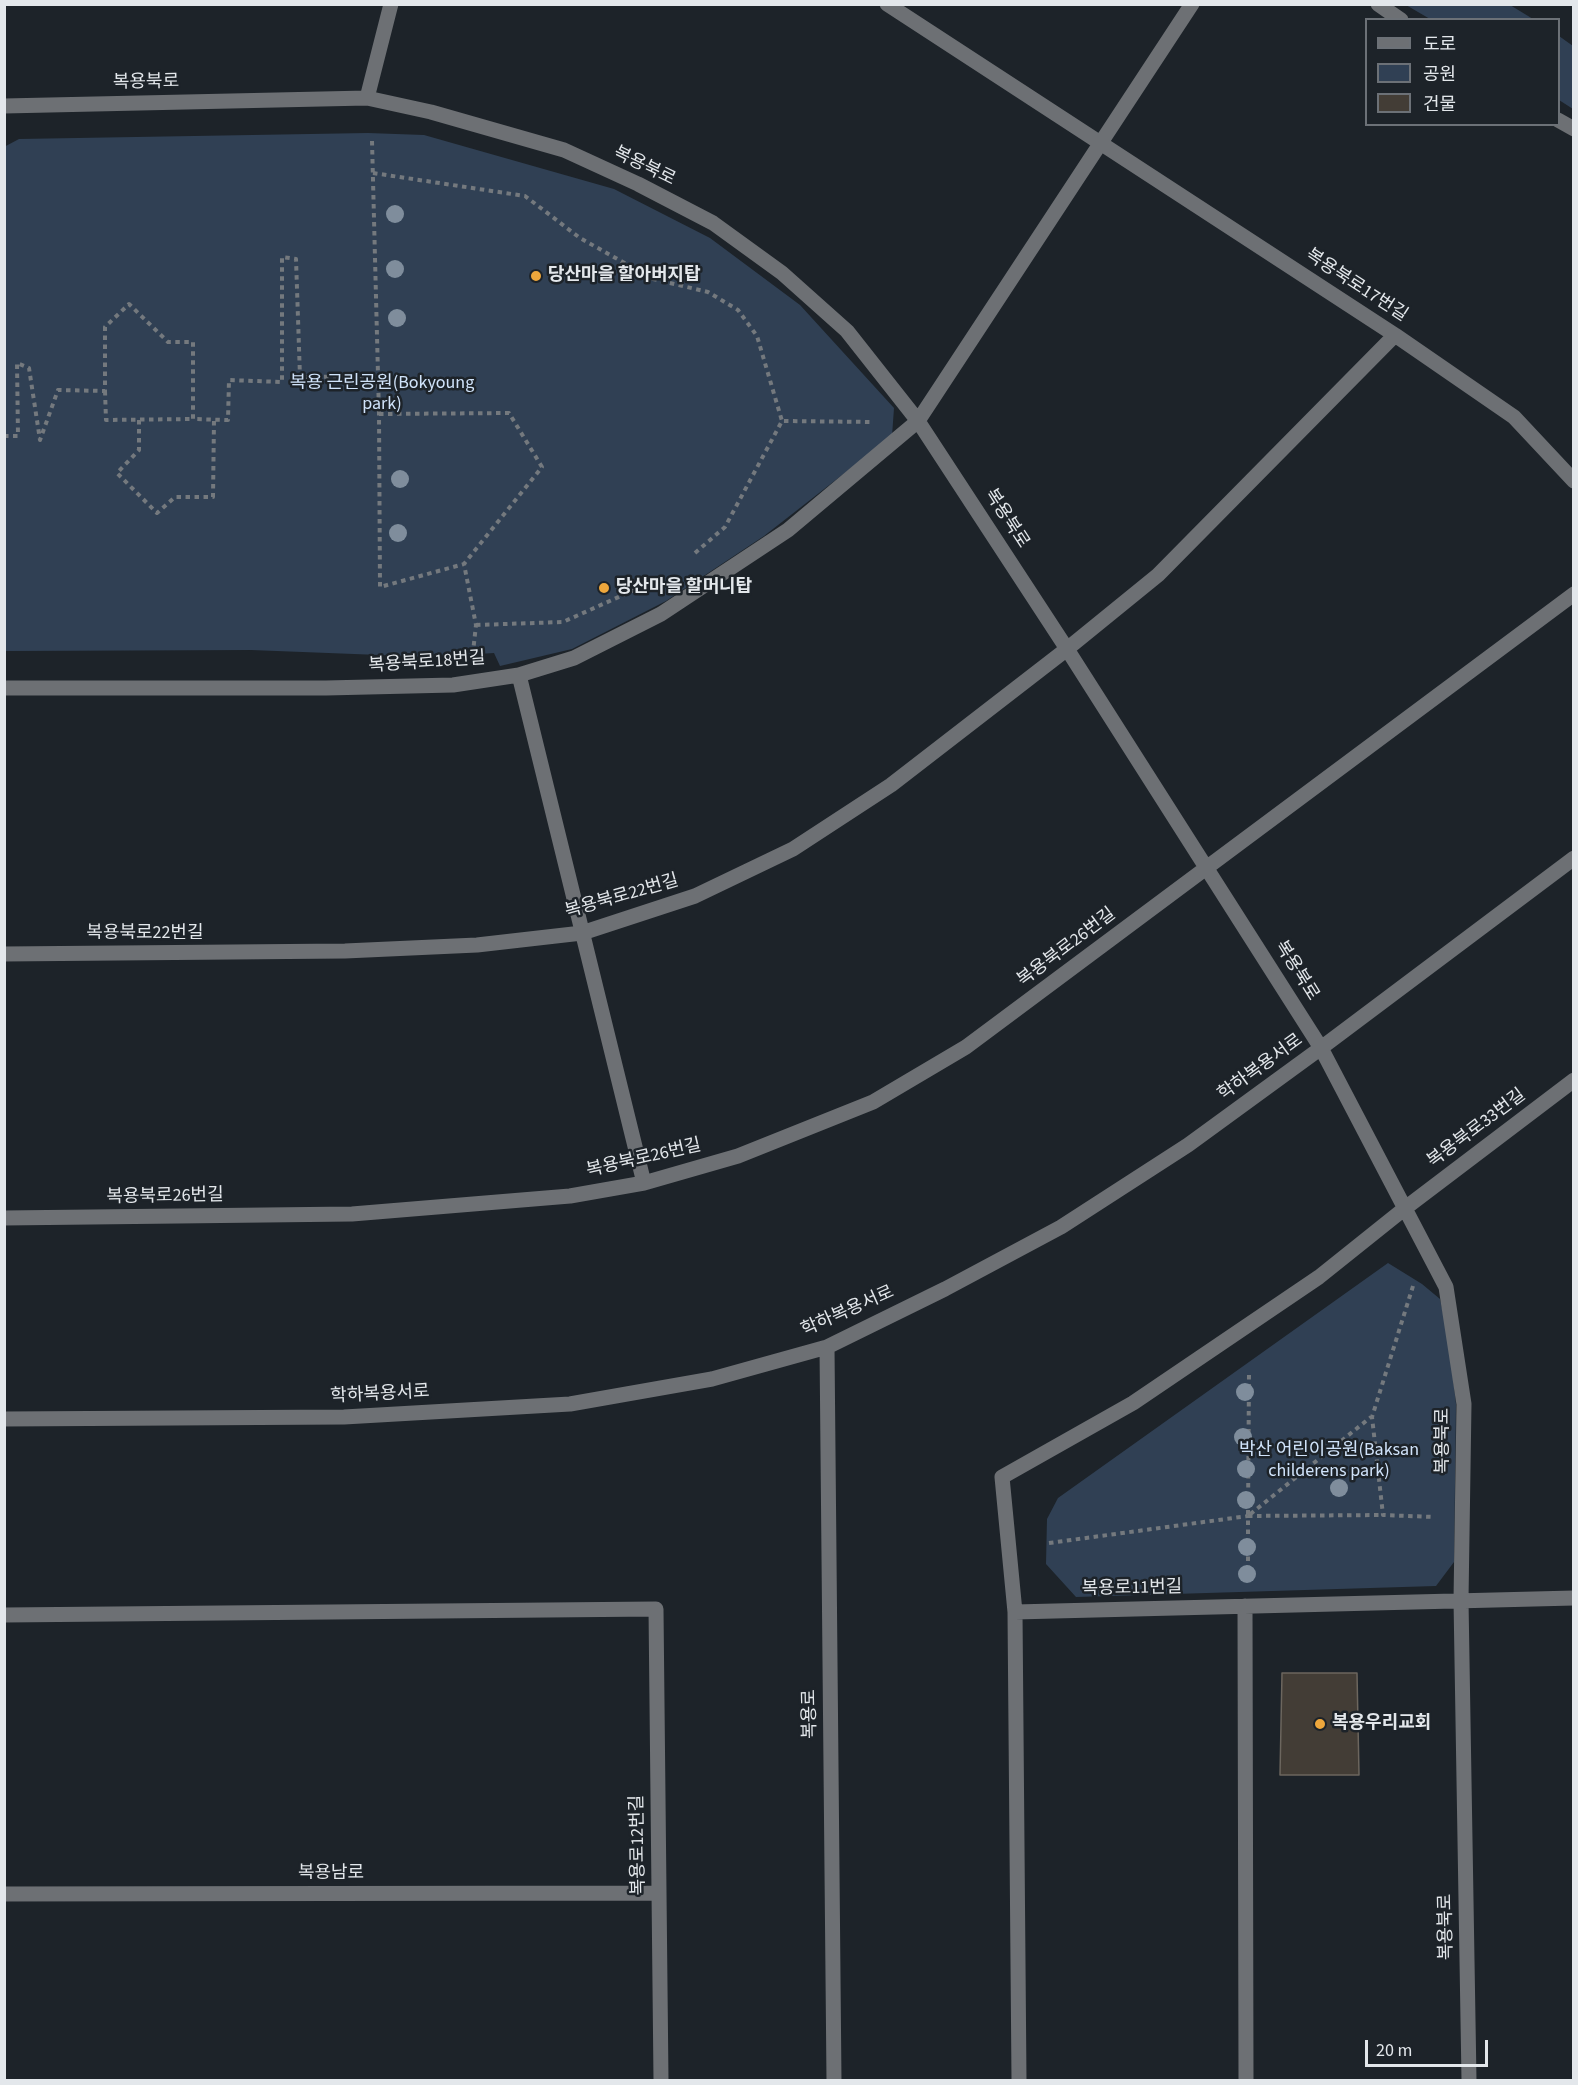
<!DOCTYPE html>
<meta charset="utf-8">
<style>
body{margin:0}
#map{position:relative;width:1578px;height:2085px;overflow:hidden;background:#1d2329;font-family:"Source Sans 3","Noto Sans KR",sans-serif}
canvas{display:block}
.frame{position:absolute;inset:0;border:6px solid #e3e7eb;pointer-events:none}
.legend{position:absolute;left:1365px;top:18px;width:195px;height:108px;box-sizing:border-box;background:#1d2329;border:2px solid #6c7177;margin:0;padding:8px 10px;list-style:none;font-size:18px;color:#e3e7eb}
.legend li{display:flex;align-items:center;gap:12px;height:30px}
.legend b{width:30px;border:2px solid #6c7177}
.scale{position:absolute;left:1365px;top:2040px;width:123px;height:27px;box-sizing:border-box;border:3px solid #e3e7eb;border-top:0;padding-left:8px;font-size:18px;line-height:21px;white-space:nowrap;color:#e3e7eb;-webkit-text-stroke:4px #1d2329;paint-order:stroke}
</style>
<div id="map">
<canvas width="1578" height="2085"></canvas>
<div class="frame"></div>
<ul class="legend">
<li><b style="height:8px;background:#6d7074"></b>도로</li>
<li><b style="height:16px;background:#304054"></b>공원</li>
<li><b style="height:16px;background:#433d36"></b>건물</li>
</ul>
<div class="scale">20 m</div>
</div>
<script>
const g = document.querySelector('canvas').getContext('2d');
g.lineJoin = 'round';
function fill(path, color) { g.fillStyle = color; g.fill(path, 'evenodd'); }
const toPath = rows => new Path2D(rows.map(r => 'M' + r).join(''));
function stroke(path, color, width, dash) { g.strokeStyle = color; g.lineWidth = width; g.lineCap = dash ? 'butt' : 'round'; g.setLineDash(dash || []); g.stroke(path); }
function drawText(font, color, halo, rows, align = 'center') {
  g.font = font + ' "Source Sans 3","Noto Sans KR",sans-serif'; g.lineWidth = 5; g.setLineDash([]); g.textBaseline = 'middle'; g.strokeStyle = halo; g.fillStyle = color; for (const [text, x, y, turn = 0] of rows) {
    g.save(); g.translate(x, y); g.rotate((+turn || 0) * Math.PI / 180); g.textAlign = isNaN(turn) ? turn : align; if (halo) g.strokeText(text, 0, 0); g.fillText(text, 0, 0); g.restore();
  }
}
fill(toPath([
 [1406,5,1510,5,1533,19,1430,19],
 [1559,36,1573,46,1573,109,1559,100],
 [368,133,424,135,614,189,710,238,800,305,894,408,892,436,764,536,666,601,572,649,500,666,494,653,431,657,251,650,5,651,4,147,19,139],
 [1388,1263,1422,1284,1440,1299,1449,1341,1456,1404,1454,1562,1436,1586,1076,1597,1046,1564,1047,1519,1058,1498]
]), '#304054');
const building = toPath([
 [1282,1673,1357,1673,1359,1775,1280,1775,1282,1673]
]);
fill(building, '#433d36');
stroke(building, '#6c665e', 1.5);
stroke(toPath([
 [372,141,379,414,380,587,464,564],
 [373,173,525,196,580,238,653,279,708,292,738,310,757,336,782,421],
 [105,391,106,420,193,419],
 [379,414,509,413,542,467,464,564,476,625,473,652],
 [139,420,139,450,117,473,157,513,175,497,213,497,214,420],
 [4,436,18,436,17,363,29,368,40,440,58,390,105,391,105,327,129,304,168,342,193,342,193,419,228,420,229,380,282,382,282,257,296,259,300,377,378,376],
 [695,553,725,527,782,421,872,422],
 [476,625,563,622,652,582],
 [1413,1286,1372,1417,1383,1515,1434,1517],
 [1249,1375,1248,1516,1371,1417],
 [1049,1543,1248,1516],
 [1248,1579,1248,1516,1383,1515]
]), '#74797e', 4, [4.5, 4.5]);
stroke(toPath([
 [887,4,1395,335,1514,417,1574,481],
 [1378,4,1401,20],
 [367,98,391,4],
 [4,106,367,98,431,112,564,150,638,184,713,223,782,273,847,331,918,421,1067,649,1321,1048,1446,1287,1464,1404,1461,1600,1469,2080],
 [1558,120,1574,129],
 [519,675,644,1183],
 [4,688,326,688,453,685,519,675,574,658,661,614,788,530,918,421,1192,4],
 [4,954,345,951,477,945,582,933,695,896,793,849,891,785,1067,649,1158,575,1395,335],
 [4,1218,352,1214,570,1196,644,1183,738,1156,873,1102,966,1047,1574,594],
 [827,1347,834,2080],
 [4,1419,344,1417,570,1404,712,1379,827,1347,945,1289,1061,1227,1188,1145,1321,1048,1574,858],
 [1245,1606,1246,2080],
 [1015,1612,1574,1598],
 [4,1615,656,1609,661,2080],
 [4,1894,659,1893],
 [1019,2080,1015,1612,1002,1477,1133,1403,1319,1277,1404,1209,1574,1080]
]), '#6d7074', 15);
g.fillStyle = '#7f8d9c';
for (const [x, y] of [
 [395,214],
 [395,269],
 [397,318],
 [400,479],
 [398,533],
 [1245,1392],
 [1243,1437],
 [1246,1469],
 [1339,1488],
 [1246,1500],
 [1247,1547],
 [1247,1574]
]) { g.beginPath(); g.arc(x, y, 9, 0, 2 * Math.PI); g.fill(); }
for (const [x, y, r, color] of [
 [536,276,6,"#eea73c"],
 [604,588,6,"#eea73c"],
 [1320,1724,6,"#eea73c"]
]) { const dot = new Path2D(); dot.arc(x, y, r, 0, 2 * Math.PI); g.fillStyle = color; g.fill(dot); stroke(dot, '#1d2329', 2); }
drawText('18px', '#e3e7eb', '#1d2329', [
 ["복용북로",146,83,-1],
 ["복용북로",644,167,26],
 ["복용북로17번길",1356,286,33],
 ["복용북로",1006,519,57],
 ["복용북로18번길",427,663,-4],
 ["복용북로22번길",622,897,-16],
 ["복용북로22번길",145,934],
 ["복용북로26번길",1067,948,-37],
 ["복용북로",1296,971,58],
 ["학하복용서로",1261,1068,-36],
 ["복용북로33번길",1477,1129,-37],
 ["복용북로26번길",644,1159,-13],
 ["복용북로26번길",165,1197,-1],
 ["학하복용서로",848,1312,-24],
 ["학하복용서로",380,1395,-3],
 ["복용북로",1444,1441,-90],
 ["복용로11번길",1132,1589,-1],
 ["복용로",811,1714,-91],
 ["복용로12번길",639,1845,-91],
 ["복용남로",331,1874],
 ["복용북로",1447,1927,-91]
]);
drawText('bold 18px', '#e3e7eb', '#1d2329', [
 ["당산마을 할아버지탑",548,276],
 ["당산마을 할머니탑",616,588],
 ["복용우리교회",1332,1724]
], 'left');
drawText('18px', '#d0e3fa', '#1d2329', [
 ["복용 근린공원(Bokyoung",382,384],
 ["park)",382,405],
 ["박산 어린이공원(Baksan",1329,1451],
 ["childerens park)",1329,1472]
]);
</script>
